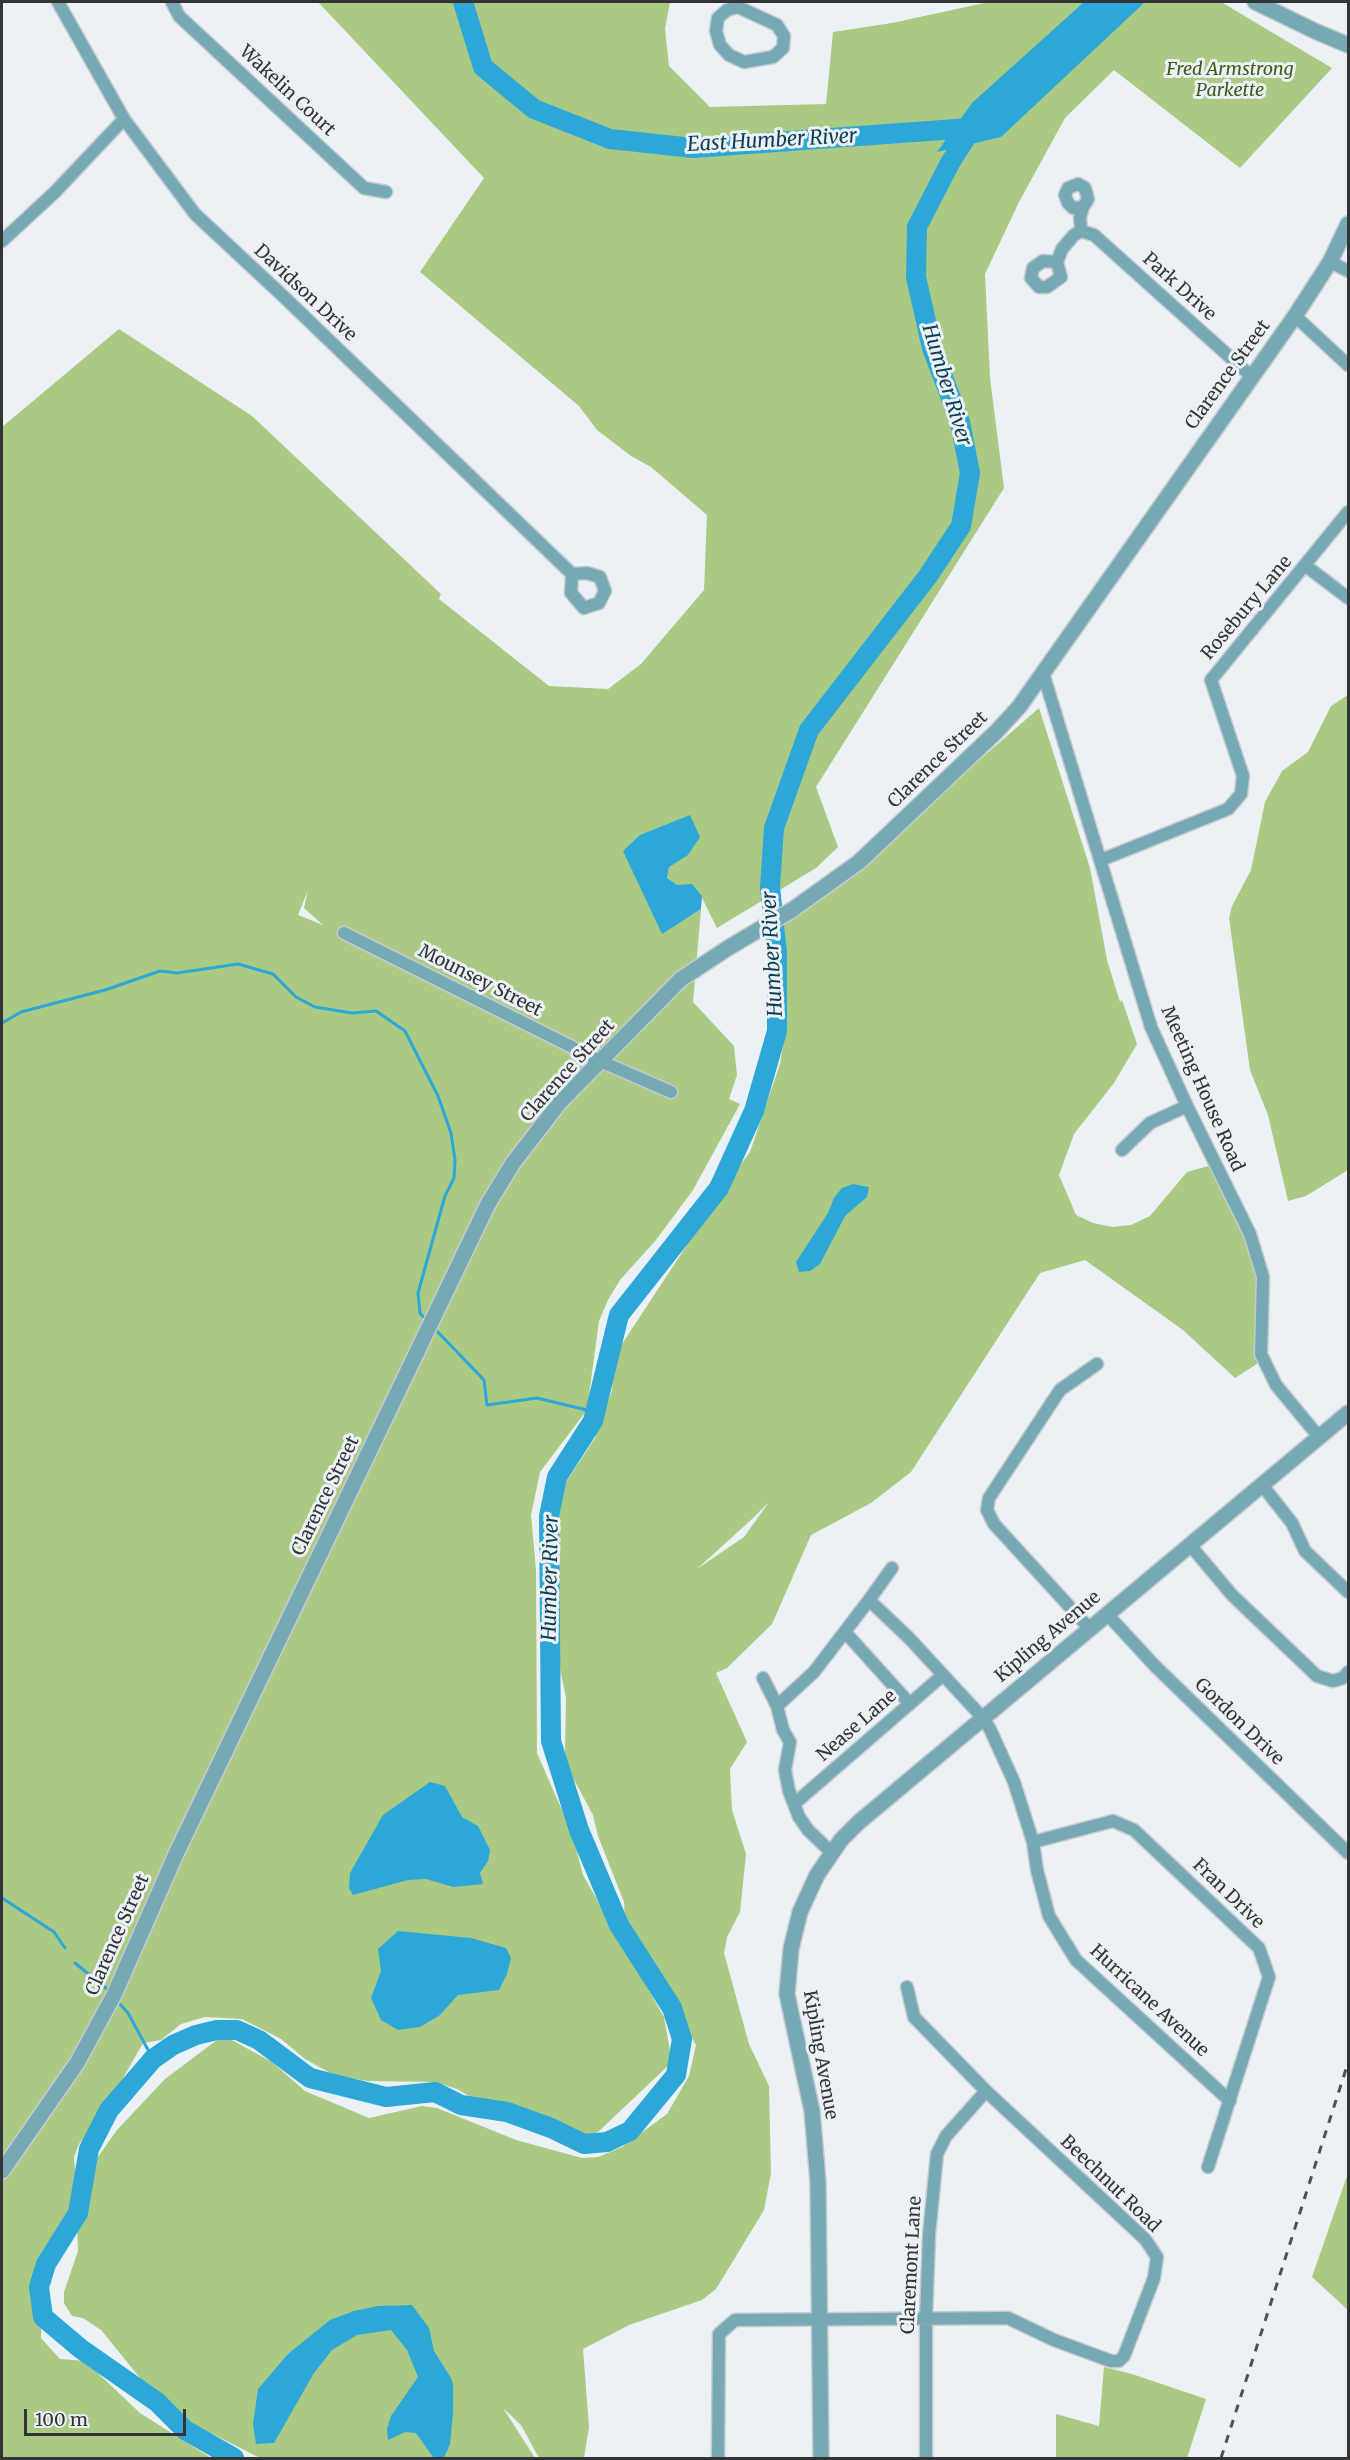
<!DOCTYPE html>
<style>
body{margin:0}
#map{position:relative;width:1350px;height:2460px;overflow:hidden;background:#ecf1f6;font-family:Merriweather,serif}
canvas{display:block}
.frame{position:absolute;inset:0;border:3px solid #323436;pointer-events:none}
.scale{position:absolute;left:24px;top:2409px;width:162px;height:27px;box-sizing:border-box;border:3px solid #323436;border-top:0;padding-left:8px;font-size:18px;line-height:21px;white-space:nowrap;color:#323436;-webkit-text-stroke:4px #ecf1f6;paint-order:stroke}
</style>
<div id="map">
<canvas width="1350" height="2460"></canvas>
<div class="frame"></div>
<div class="scale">100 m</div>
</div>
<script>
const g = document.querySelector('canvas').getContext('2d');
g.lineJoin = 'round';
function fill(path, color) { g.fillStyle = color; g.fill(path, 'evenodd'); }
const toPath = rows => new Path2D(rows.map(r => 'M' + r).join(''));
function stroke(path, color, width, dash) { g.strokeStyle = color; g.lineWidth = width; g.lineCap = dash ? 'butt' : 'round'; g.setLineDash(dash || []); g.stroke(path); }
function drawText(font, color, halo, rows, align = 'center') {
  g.font = font + ' Merriweather,serif'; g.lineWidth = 6; g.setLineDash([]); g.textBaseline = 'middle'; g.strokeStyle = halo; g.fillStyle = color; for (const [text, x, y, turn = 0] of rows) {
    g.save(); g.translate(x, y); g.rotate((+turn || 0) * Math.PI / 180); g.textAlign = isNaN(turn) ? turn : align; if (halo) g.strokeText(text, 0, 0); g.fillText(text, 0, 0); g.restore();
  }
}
fill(toPath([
 [318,2,670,2,665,29,669,66,710,107,826,104,833,32,892,23,989,2,1221,2,1332,68,1240,168,1114,70,1065,118,1019,202,985,274,990,378,1004,488,816,787,838,847,816,868,717,928,699,892,677,885,667,878,669,867,667,829,662,933,701,909,693,1002,734,1046,737,1075,729,1099,740,1104,693,1190,656,1240,620,1280,608,1300,599,1321,587,1410,540,1472,531,1515,536,1570,537,1753,572,1833,583,1875,664,2017,672,2062,598,2132,575,2139,485,2106,457,2089,435,2082,367,2081,334,2075,305,2059,281,2039,242,2019,205,2017,181,2024,161,2040,143,2043,106,2108,79,2144,74,2157,77,2196,65,2222,43,2250,41,2338,60,2359,85,2361,140,2413,211,2458,2,2458,2,427,119,329,252,416,441,594,439,599,549,686,608,689,641,664,704,590,707,515,651,467,631,456,597,430,579,406,420,272,484,178],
 [308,890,304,908,323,925,298,915],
 [1348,695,1348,1170,1306,1196,1288,1201,1268,1115,1250,1070,1229,918,1232,906,1251,870,1265,802,1282,771,1308,752,1331,706],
 [1039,708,1090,868,1107,960,1120,1002,1122,1000,1137,1044,1114,1083,1074,1134,1059,1175,1076,1215,1093,1223,1112,1227,1131,1225,1150,1216,1187,1172,1219,1163,1262,1266,1263,1360,1235,1378,1183,1330,1085,1260,1040,1273,911,1472,871,1503,811,1535,772,1624,727,1668,716,1673,747,1742,730,1769,732,1810,746,1854,740,1912,727,1937,724,1953,749,2044,769,2086,771,2173,764,2210,716,2289,702,2300,629,2325,583,2349,589,2427,584,2458,539,2458,521,2425,503,2408,535,2458,260,2458,183,2419,145,2384,101,2330,83,2318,72,2316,64,2303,64,2292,78,2251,77,2225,87,2203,95,2161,117,2130,165,2079,217,2040,230,2039,272,2062,305,2091,369,2118,422,2106,437,2108,516,2140,582,2158,598,2157,622,2147,667,2114,689,2076,696,2045,625,1920,624,1902,598,1836,593,1815,572,1776,565,1753,566,1698,557,1654,555,1616,555,1499,595,1438,612,1390,613,1365,622,1344,685,1248,700,1219,750,1152,780,1064,787,1021,784,925,860,867,900,829],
 [769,1502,744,1537,697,1569,752,1519],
 [1348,2173,1348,2310,1312,2277],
 [1104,2367,1132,2374,1206,2399,1187,2458,1056,2458,1056,2414,1099,2426]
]), '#aac983');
fill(toPath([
 [1084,2,1145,2,1001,137,937,152,972,103],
 [690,815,700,837,688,855,669,867,667,878,677,885,692,884,702,896,701,909,662,934,623,851,640,835],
 [853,1184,869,1187,867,1197,845,1216,820,1264,810,1271,799,1272,796,1262,828,1213,834,1198,842,1188],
 [430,1782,445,1786,462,1817,478,1826,490,1850,488,1861,480,1873,483,1884,453,1887,426,1879,408,1880,353,1895,349,1888,350,1873,383,1815],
 [398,1931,471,1938,506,1948,511,1958,507,1974,499,1990,458,1995,440,2015,420,2027,398,2030,381,2020,371,1998,381,1971,378,1949],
 [412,2305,429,2328,434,2351,451,2378,453,2385,453,2413,450,2444,444,2458,433,2457,416,2433,405,2432,388,2440,387,2429,391,2416,418,2377,407,2350,391,2330,357,2335,332,2350,314,2373,274,2443,256,2444,253,2424,258,2389,288,2354,330,2320,354,2311,378,2306]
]), '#2ca7d7');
stroke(toPath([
 [2,1023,21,1012,105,990,160,971,177,973,238,964,273,974,296,997,315,1007,352,1013,376,1011,405,1031,438,1096,451,1133,455,1160,454,1178,445,1196,418,1293,420,1313,427,1321],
 [434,1328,484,1380,487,1405,537,1398,595,1412],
 [2,1898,54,1932,65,1948],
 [75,1963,107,1989],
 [120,2004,128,2013,153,2059]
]), '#2ca7d7', 3);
stroke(toPath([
 [463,2,483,67,534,109,610,139,693,148,970,128],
 [234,2458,185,2430,157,2402,81,2349,43,2317,39,2287,46,2264,78,2213,89,2149,109,2110,153,2059,173,2045,196,2035,217,2030,237,2030,259,2040,310,2078,386,2097,435,2092,461,2105,507,2112,551,2128,584,2144,607,2142,630,2131,676,2075,682,2039,672,2008,619,1925,579,1830,551,1741,549,1516,557,1477,593,1421,619,1315,719,1188,754,1111,777,1031,777,953,770,887,774,828,809,730,928,576,961,526,970,473,960,422,932,348,916,277,917,227,950,163,974,125]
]), '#2ca7d7', 20);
const minor = toPath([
 [58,2,124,119,195,214,283,296,572,574,587,573,600,577,605,591,599,603,584,608,571,593,572,574],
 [172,2,179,16,364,188,386,192],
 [738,7,777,25,784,36,783,48,773,57,744,62,729,55,720,45,716,31,718,18,727,10,738,7],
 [1081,231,1080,217,1083,207,1088,199,1085,188,1078,184,1068,188,1065,195,1068,203,1073,208,1083,207],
 [2,241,55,192,124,119],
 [1057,262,1061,277,1047,287,1039,287,1031,278,1033,268,1043,261,1057,262,1062,249,1074,235,1081,231,1094,235,1251,376],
 [1330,262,1348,271],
 [1295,316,1348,365],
 [1306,566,1348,598],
 [1043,673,1151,1027,1187,1106,1250,1234,1263,1277,1261,1354,1276,1385,1319,1437],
 [1101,860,1228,809,1241,794,1243,776,1211,680,1348,512],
 [344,933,600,1061,671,1092],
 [1122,1150,1150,1123,1187,1106],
 [1262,1485,1292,1523,1305,1551,1348,1592],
 [1190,1545,1232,1595,1317,1676,1333,1681,1343,1678,1348,1672],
 [869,1600,892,1568],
 [1107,1614,1155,1666,1348,1853],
 [1090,1629,994,1524,987,1510,989,1498,1060,1390,1097,1364],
 [845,1632,910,1704],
 [763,1678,777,1706],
 [794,1804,943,1675],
 [1033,1842,1113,1821,1134,1830,1259,1948,1269,1977,1208,2167],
 [831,1852,808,1830,799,1817,789,1791,785,1770,790,1742,783,1730,777,1706,814,1672,869,1600,909,1638,982,1717,990,1729,1014,1782,1033,1842,1037,1870,1049,1916,1076,1960,1230,2101],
 [718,2458,719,2334,735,2320,1008,2318,1054,2340,1111,2361,1119,2361,1124,2356,1154,2278,1157,2257,1145,2239,986,2091,914,2017,907,1987],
 [926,2458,926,2320,929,2235,937,2154,946,2136,986,2091]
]);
const tertiary = toPath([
 [1255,2,1317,32,1348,45],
 [2,2171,77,2063,114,1995,176,1854,488,1204,513,1163,560,1102,681,979,728,948,792,910,859,862,996,732,1019,707,1295,316,1330,262,1348,224],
 [821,2458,818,2182,812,2111,787,1994,791,1949,800,1912,817,1875,841,1840,859,1822,1348,1413]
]);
stroke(minor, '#c7cbd0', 15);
stroke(tertiary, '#c7cbd0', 18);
stroke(minor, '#76a9b4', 12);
stroke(tertiary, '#76a9b4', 15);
stroke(toPath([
 [1221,2458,1348,2063]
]), '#4f5154', 3, [8, 8]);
drawText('italic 18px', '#41591b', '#ecf1f6', [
 ["Fred Armstrong",1230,70],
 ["Parkette",1230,91]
]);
drawText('18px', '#323436', '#ecf1f6', [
 ["Wakelin Court",287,91,43],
 ["Park Drive",1179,287,42],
 ["Davidson Drive",305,293,43],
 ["Clarence Street",1228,375,-54],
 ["Rosebury Lane",1247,608,-50],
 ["Clarence Street",938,760,-44],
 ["Mounsey Street",480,981,27],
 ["Clarence Street",568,1071,-48],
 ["Meeting House Road",1202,1089,66],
 ["Clarence Street",326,1496,-64],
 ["Kipling Avenue",1048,1637,-40],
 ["Gordon Drive",1239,1722,44],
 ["Nease Lane",857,1726,-41],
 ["Fran Drive",1228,1894,44],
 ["Clarence Street",118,1935,-66],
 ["Hurricane Avenue",1149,2001,43],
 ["Kipling Avenue",820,2055,80],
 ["Beechnut Road",1110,2184,44],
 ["Claremont Lane",912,2265,-87]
]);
drawText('italic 20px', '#0c3e53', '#ecf1f6', [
 ["East Humber River",772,141,-3],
 ["Humber River",946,385,73],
 ["Humber River",773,954,-93],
 ["Humber River",551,1578,-89]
]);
</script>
